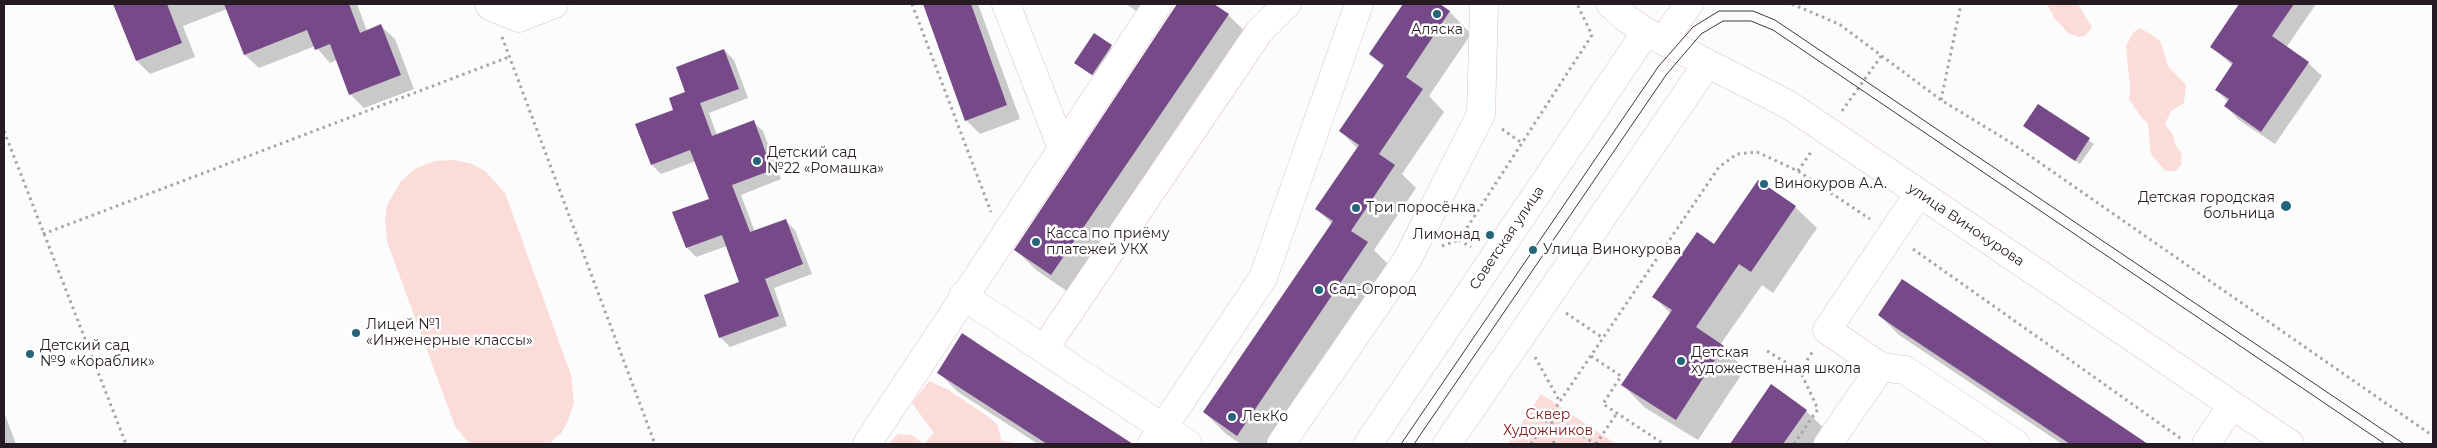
<!DOCTYPE html>
<meta charset="utf-8">
<style>
body{margin:0}
#map{position:relative;width:2437px;height:448px;overflow:hidden;background:#fcfcfc;font-family:Montserrat,sans-serif}
canvas{display:block}
.frame{position:absolute;inset:0;border:5px solid #271b23;pointer-events:none}
</style>
<div id="map">
<canvas width="2437" height="448"></canvas>
<div class="frame"></div>
</div>
<script>
const g = document.querySelector('canvas').getContext('2d');
g.lineJoin = 'round';
function fill(path, color) { g.fillStyle = color; g.fill(path, 'evenodd'); }
const toPath = rows => new Path2D(rows.map(r => 'M' + r).join(''));
function stroke(path, color, width, dash) { g.strokeStyle = color; g.lineWidth = width; g.lineCap = dash ? 'butt' : 'round'; g.setLineDash(dash || []); g.stroke(path); }
function drawText(font, color, halo, rows, align = 'center') {
  g.font = font + ' Montserrat,sans-serif'; g.lineWidth = 5; g.setLineDash([]); g.textBaseline = 'middle'; g.strokeStyle = halo; g.fillStyle = color; for (const [text, x, y, turn = 0] of rows) {
    g.save(); g.translate(x, y); g.rotate((+turn || 0) * Math.PI / 180); g.textAlign = isNaN(turn) ? turn : align; if (halo) g.strokeText(text, 0, 0); g.fillText(text, 0, 0); g.restore();
  }
}
fill(toPath([
 [2047,4,2078,4,2092,27,2085,36,2079,37,2068,33,2055,19],
 [2139,28,2151,34,2161,42,2168,66,2186,85,2184,103,2171,111,2165,124,2173,135,2176,146,2182,154,2181,165,2176,171,2165,171,2151,154,2148,123,2141,117,2129,99,2130,87,2126,46,2133,33],
 [455,160,472,164,485,171,505,193,571,375,574,403,569,418,562,432,549,444,472,444,466,440,455,426,387,242,385,221,387,205,401,181,416,168,435,161],
 [929,381,947,389,983,413,997,424,1002,441,1022,444,888,444,898,434,912,435,924,444,934,433,912,403],
 [1541,394,1616,444,1508,444]
]), '#fbdcd8');
fill(toPath([
 [115,4,357,4,367,31,381,26,395,39,414,89,364,108,350,94,337,60,330,63,315,46,259,68,245,55,227,9,183,26,195,57,150,74,137,61],
 [924,4,978,4,1020,119,980,134,966,120],
 [1126,4,1158,4,1148,19],
 [1179,4,1212,4,1228,15,1248,34,1071,294,1036,270,1016,250],
 [1405,4,1437,4,1450,12,1471,34,1429,96,1444,112,1402,174,1416,188,1374,250,1389,265,1267,444,1241,444,1226,434,1204,412,1332,224,1317,209,1358,149,1340,131,1384,67,1370,54],
 [2241,4,2316,4,2286,48,2308,63,2322,76,2275,144,2239,120,2225,106,2228,102,2217,90,2233,66,2211,46],
 [1094,35,1116,51,1097,79,1076,63],
 [724,50,734,60,748,98,709,113,717,135,753,122,763,131,781,179,741,195,755,232,785,220,795,230,812,274,774,288,787,326,730,347,720,337,741,283,727,246,696,257,687,248,710,200,696,161,661,174,652,165,675,111,687,93],
 [2038,105,2094,144,2080,164,2025,126],
 [1795,207,1817,228,1773,293,1762,285,1720,345,1745,369,1698,440,1644,407,1623,385,1671,314,1654,297,1715,245],
 [1902,281,2146,444,2062,444,1899,335,1879,315],
 [938,372,1123,439,1128,444,1038,444,958,392],
 [1771,386,1806,411,1828,432,1820,444,1731,444],
 [4,412,16,444,4,444]
]), '#0003');
fill(toPath([
 [113,4,167,4,182,43,136,61],
 [224,4,349,4,360,33,381,24,401,75,349,95,330,44,315,50,307,30,244,55],
 [923,4,971,4,1007,105,965,121],
 [1177,4,1214,4,1229,14,1051,275,1014,250],
 [1403,4,1440,4,1450,11,1406,77,1423,89,1379,154,1395,165,1351,231,1368,242,1237,436,1203,412,1333,221,1315,209,1359,145,1339,131,1384,65,1369,54],
 [2239,4,2294,4,2272,36,2309,62,2261,132,2224,106,2229,99,2215,90,2233,63,2210,47],
 [1094,33,1112,45,1092,75,1074,63],
 [724,49,739,89,700,103,712,136,754,120,772,170,732,185,750,232,786,219,803,264,765,279,779,316,719,338,704,295,739,282,722,235,686,248,672,212,709,199,690,150,651,165,635,124,673,110,669,98,685,92,676,67],
 [2038,104,2090,138,2075,161,2023,126],
 [1758,180,1796,206,1751,272,1739,264,1696,327,1724,346,1676,420,1621,385,1672,310,1652,297,1697,232,1714,244],
 [1902,279,2148,444,2070,444,1896,328,1878,315],
 [962,333,989,351,1133,444,1047,444,937,373],
 [1771,384,1807,410,1783,444,1730,444]
]), '#764988');
const minor = toPath([
 [489,4,490,6,519,18,554,4],
 [1006,4,1062,148],
 [1610,4,1627,19,1646,32],
 [1663,41,1689,4],
 [1919,193,1827,330,1881,367,1905,370,2016,444],
 [963,296,1188,444],
 [1044,349,1259,32,1287,4],
 [867,444,1158,4],
 [1152,444,1263,278,1359,4],
 [1281,444,1407,260,1481,114,1484,4],
 [1828,444,1881,367],
 [2206,444,2232,405]
]);
const major = toPath([
 [1368,444,1646,32,1789,105,2290,444],
 [1447,444,1707,64]
]);
stroke(minor, '#debed3', 29);
stroke(major, '#debed3', 29);
stroke(toPath([
 [912,4,991,212],
 [1792,4,1839,24,1941,100,2010,142,2433,436],
 [502,37,655,444],
 [1941,100,1961,4],
 [1842,111,1882,55],
 [1502,129,1522,143],
 [4,131,126,444],
 [1798,171,1811,152],
 [43,234,509,57],
 [1459,240,1471,247],
 [1442,246,1459,240,1592,35,1577,4],
 [1913,249,2183,440],
 [1566,313,1603,338],
 [1767,351,1800,371],
 [1591,356,1621,376,1603,404,1664,444],
 [1535,357,1560,402],
 [1551,414,1595,444],
 [1551,415,1554,444],
 [1531,444,1719,167,1737,154,1757,152,1798,171,1870,219],
 [1596,444,1617,413],
 [1794,444,1818,409,1800,371,1813,351]
]), '#a8a3a6', 3, [2.5, 4]);
stroke(minor, '#fff', 28);
stroke(major, '#fff', 28);
stroke(toPath([
 [1401,444,1658,67,1693,27,1719,11,1753,11,1775,20,2404,444],
 [1414,444,1666,75,1701,34,1723,21,1751,21,1773,30,2385,444]
]), '#41363d', 1);
for (const [x, y, r, color] of [
 [1437,14,5,"#25657a"],
 [757,161,5,"#25657a"],
 [1764,184,5,"#25657a"],
 [2286,206,6,"#25657a"],
 [1356,208,5,"#25657a"],
 [1490,235,5,"#25657a"],
 [1036,242,5,"#25657a"],
 [1533,250,5,"#25657a"],
 [1319,290,5,"#25657a"],
 [356,333,5,"#25657a"],
 [30,354,5,"#25657a"],
 [1681,361,5,"#25657a"],
 [1232,417,5,"#25657a"]
]) { const dot = new Path2D(); dot.arc(x, y, r, 0, 2 * Math.PI); g.fillStyle = color; g.fill(dot); stroke(dot, '#fff', 2); }
drawText('14px', '#271b23', '#fff', [
 ["Аляска",1437,30,"center"],
 ["Детский сад",767,153],
 ["№22 «Ромашка»",767,169],
 ["Винокуров А.А.",1774,184],
 ["Детская городская",2275,198,"right"],
 ["больница",2275,214,"right"],
 ["Три поросёнка",1366,208],
 ["Касса по приёму",1046,234],
 ["платежей УКХ",1046,250],
 ["Лимонад",1480,235,"right"],
 ["Улица Винокурова",1543,250],
 ["Сад-Огород",1329,290],
 ["Лицей №1",366,325],
 ["«Инженерные классы»",366,341],
 ["Детский сад",40,346],
 ["№9 «Кораблик»",40,362],
 ["Детская",1691,353],
 ["художественная школа",1691,369],
 ["ЛекКо",1242,417]
], 'left');
drawText('14px', '#271b23', '#fff', [
 ["улица Винокурова",1966,225,34],
 ["Советская улица",1507,238,-56]
]);
drawText('14px', '#82191c', '#fff', [
 ["Сквер",1548,415],
 ["Художников",1548,431]
]);
</script>
